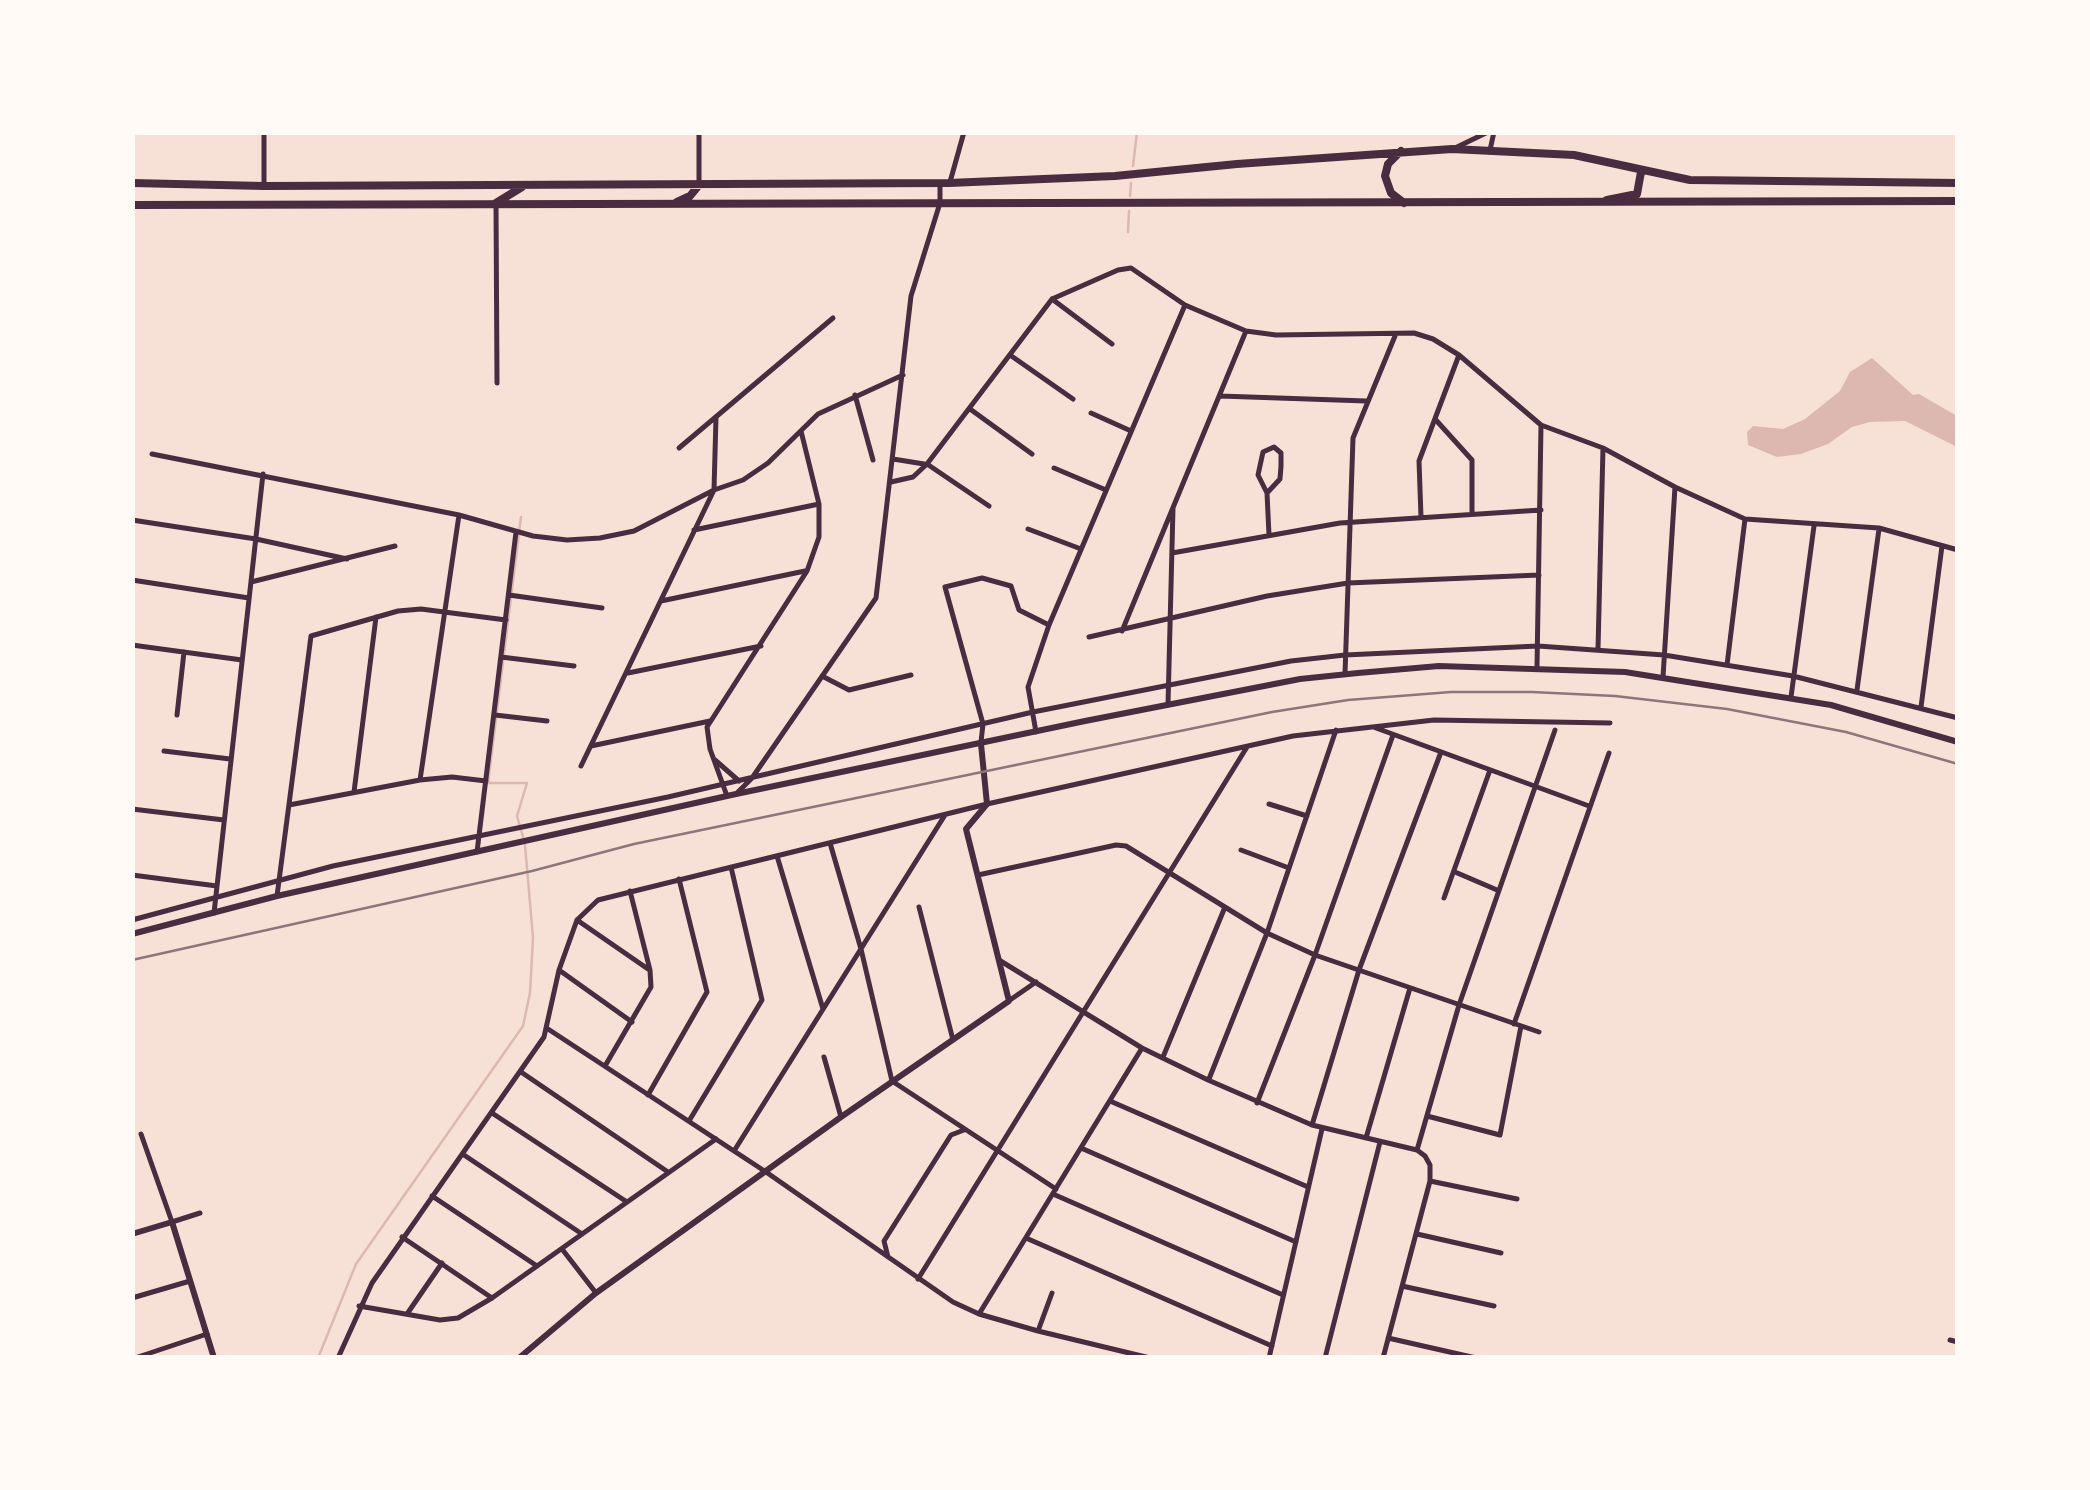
<!DOCTYPE html>
<style>
body{margin:0}
#map{position:relative;width:2090px;height:1490px;overflow:hidden;background:#f7e1d7;font-family:"Archivo Narrow",sans-serif}
canvas{display:block}
.frame{position:absolute;inset:0;border:135px solid #fffaf5;pointer-events:none}
</style>
<div id="map">
<canvas width="2090" height="1490"></canvas>
<div class="frame"></div>
</div>
<script>
const g = document.querySelector('canvas').getContext('2d');
g.lineJoin = 'round';
function fill(path, color) { g.fillStyle = color; g.fill(path, 'evenodd'); }
const toPath = rows => new Path2D(rows.map(r => 'M' + r).join(''));
function stroke(path, color, width, dash) { g.strokeStyle = color; g.lineWidth = width; g.lineCap = dash ? 'butt' : 'round'; g.setLineDash(dash || []); g.stroke(path); }
fill(toPath([
 [1872,358,1913,395,1919,394,1957,416,1957,447,1905,421,1870,422,1852,427,1828,444,1801,454,1777,457,1748,445,1747,432,1753,426,1783,429,1805,419,1840,391,1850,372]
]), '#dcb8b0');
stroke(toPath([
 [1133,166,1137,132],
 [1130,196,1131,183],
 [1128,232,1129,211],
 [521,517,488,783,527,783,517,816,523,837],
 [318,1358,356,1264,523,1026,530,993,533,938,525,845]
]), '#dcb8b0', 2.5);
stroke(toPath([
 [1455,148,1488,132],
 [1490,150,1494,132],
 [950,182,964,132],
 [699,185,699,132],
 [264,186,264,132],
 [496,203,497,383],
 [1052,299,1112,344],
 [1010,355,1073,399],
 [855,395,873,460],
 [1220,396,1366,401],
 [970,409,1032,454],
 [1091,413,1131,431],
 [1435,419,1472,460,1472,512],
 [679,448,833,318],
 [152,454,459,515,533,536,567,540,600,538,634,531,714,490,743,480,768,463,818,414,903,375],
 [893,459,924,464],
 [927,464,989,506],
 [1054,468,1106,490],
 [891,482,913,477,927,464,1052,299,1118,270,1131,268,1185,305,1246,331,1276,335,1414,333,1433,339,1459,355,1541,425,1603,448,1675,487,1745,519,1879,528,1958,550],
 [1267,493,1258,475,1263,452,1274,447,1281,453,1281,466,1280,479,1267,493,1269,535],
 [1421,517,1419,461,1459,355],
 [132,520,256,539,347,559],
 [1028,529,1081,549],
 [694,530,819,504],
 [1172,553,1340,523,1541,510],
 [132,580,249,598],
 [251,582,395,546],
 [509,595,602,608],
 [661,601,805,571],
 [1122,631,1246,331],
 [1089,637,1267,596,1348,583,1539,575],
 [132,645,242,660],
 [1598,649,1603,448],
 [501,657,574,666],
 [1727,665,1745,519],
 [1537,667,1541,425],
 [628,673,761,646],
 [1345,674,1353,438,1395,336],
 [822,676,849,690,911,675],
 [1663,677,1675,487],
 [1857,690,1879,529],
 [1791,697,1814,526],
 [1168,705,1173,508],
 [1921,707,1942,546],
 [177,715,184,652],
 [495,715,547,721],
 [1376,728,1589,806],
 [1036,732,1028,687,1049,625,1185,305],
 [981,742,983,724,945,587,982,578,1011,586,1019,610,1049,625],
 [591,746,710,721],
 [164,751,230,759],
 [715,760,739,781],
 [581,766,714,490,716,417],
 [420,780,459,515],
 [354,792,376,617],
 [738,792,752,778,876,598,911,296,940,203,940,184],
 [727,796,710,749,707,727,807,571,819,537,819,504,801,431],
 [1269,804,1307,816],
 [289,805,420,780,452,777,486,781],
 [132,809,224,820],
 [830,843,861,949,892,1081,1056,1189],
 [1241,850,1289,868],
 [477,852,516,532],
 [777,856,823,1009],
 [1455,872,1497,890],
 [132,875,217,886],
 [978,875,1116,845,1126,846,1267,933,1315,955,1539,1032],
 [277,896,311,636,398,611,421,609,506,620],
 [1444,898,1490,770],
 [919,907,953,1040],
 [214,913,263,474],
 [132,920,333,866,668,797,1033,712,1291,661,1345,655,1538,646,1664,655,1793,676,1958,718],
 [577,920,648,969],
 [999,960,1142,1048,1208,1080,1312,1125,1417,1150,1425,1156,1430,1165,1430,1181,1383,1358],
 [559,970,632,1022],
 [1010,1000,1036,982],
 [1514,1024,1609,753],
 [548,1029,766,1172,953,1302,979,1314,1038,1331,1150,1358],
 [824,1057,841,1117],
 [1163,1057,1225,907],
 [605,1066,651,987,650,970,630,891],
 [521,1072,668,1172],
 [1209,1079,1267,933,1336,730],
 [648,1095,707,992,679,879],
 [1110,1101,1308,1187],
 [1257,1103,1315,955,1393,735],
 [492,1113,627,1202],
 [1427,1116,1500,1135,1521,1026],
 [689,1121,762,1000,731,867],
 [1312,1125,1359,970,1441,752],
 [141,1134,172,1222,200,1213],
 [1366,1138,1410,988],
 [1081,1148,1296,1242],
 [1417,1150,1459,1005,1555,730],
 [734,1151,945,815],
 [464,1155,582,1234],
 [1430,1181,1517,1199],
 [1053,1194,1283,1295],
 [432,1196,537,1266],
 [1417,1234,1501,1253],
 [402,1237,492,1298],
 [1026,1238,1272,1346],
 [562,1249,596,1293],
 [888,1257,884,1241,951,1135,964,1130],
 [918,1279,1247,747],
 [1402,1286,1494,1306],
 [132,1298,190,1281],
 [359,1306,440,1320,458,1318,492,1298,716,1139],
 [407,1314,442,1263],
 [979,1314,1142,1048],
 [1038,1331,1052,1293],
 [1388,1338,1476,1358],
 [1950,1340,1958,1342],
 [135,1358,207,1334],
 [338,1358,372,1283,544,1037,559,970,577,920,598,900,987,804,1293,736,1434,720,1610,723],
 [1269,1358,1322,1129],
 [1325,1358,1380,1142]
]), '#4a2c40', 5);
stroke(toPath([
 [132,1234,172,1222,214,1358],
 [519,1358,596,1293,841,1117,1009,1001,966,829,987,804,981,744]
]), '#4a2c40', 6);
stroke(toPath([
 [132,934,277,896,736,794,1085,721,1300,679,1358,673,1439,666,1625,672,1831,705,1958,742]
]), '#4a2c40', 6);
stroke(toPath([
 [1401,151,1388,164,1385,176,1391,193,1404,203],
 [132,183,264,186,949,183,1115,176,1237,164,1452,149,1574,155,1690,180,1958,183],
 [1607,200,1637,194,1641,172],
 [677,202,690,196,699,185],
 [496,203,522,187],
 [132,205,1958,201]
]), '#4a2c40', 8);
stroke(toPath([
 [132,960,532,871,634,844,1272,712,1348,700,1451,692,1532,692,1615,696,1727,709,1846,732,1958,764]
]), '#8f747c', 2.5);
</script>
